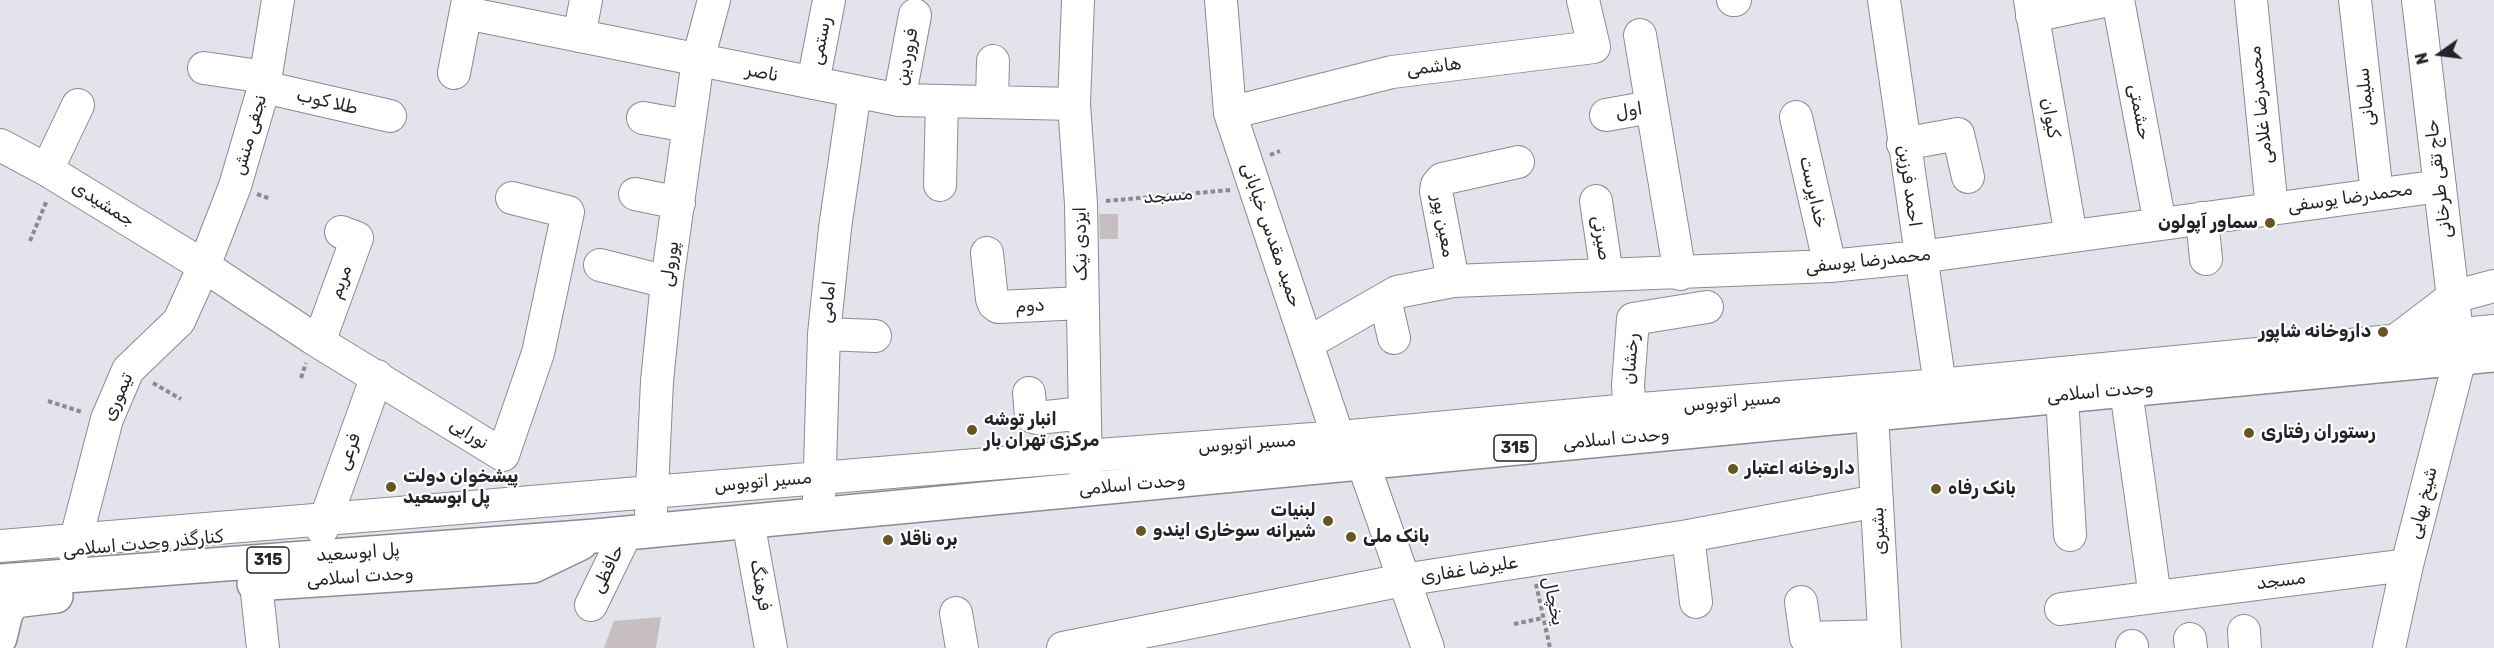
<!DOCTYPE html>
<meta charset="utf-8">
<style>
body{margin:0}
#map{position:relative;width:2494px;height:648px;overflow:hidden;background:#e2e3eb;font-family:Rubik,sans-serif}
canvas{display:block}
.north{position:absolute;left:2410px;top:24px;width:60px;height:60px;-webkit-text-stroke:4px #fff;paint-order:stroke;rotate:256deg;font-size:16px;font-weight:700;line-height:24px;text-align:center;color:#232427}
.north::after{content:'';display:block;margin:auto;width:21px;height:27px;background:#232427;clip-path:polygon(50% 0,100% 100%,50% 72%,0 100%)}
</style>
<div id="map">
<canvas width="2494" height="648"></canvas>
<div class="north">N</div>
</div>
<script>
const g = document.querySelector('canvas').getContext('2d');
g.lineJoin = 'round';
function fill(path, color) { g.fillStyle = color; g.fill(path, 'evenodd'); }
const toPath = rows => new Path2D(rows.map(r => 'M' + r).join(''));
function stroke(path, color, width, dash) { g.strokeStyle = color; g.lineWidth = width; g.lineCap = dash ? 'butt' : 'round'; g.setLineDash(dash || []); g.stroke(path); }
function drawText(font, color, halo, rows, align = 'center') {
  g.font = font + ' Rubik,Vazirmatn,sans-serif'; g.lineWidth = 4.5; g.setLineDash([]); g.textBaseline = 'middle'; g.strokeStyle = halo; g.fillStyle = color; for (const [text, x, y, turn = 0] of rows) {
    g.save(); g.translate(x, y); g.rotate((+turn || 0) * Math.PI / 180); g.textAlign = isNaN(turn) ? turn : align; if (halo) g.strokeText(text, 0, 0); g.fillText(text, 0, 0); g.restore();
  }
}
fill(toPath([
 [1099,214,1118,214,1118,239,1100,239],
 [661,617,656,648,604,648,614,621]
]), '#c7bec1');
const minor = toPath([
 [1078,0,1074,104,1081,204,1086,476],
 [1221,0,1230,113,1345,458],
 [1733,0,1735,0],
 [1884,0,1943,406],
 [2030,0,2071,236],
 [2118,0,2160,224],
 [2251,0,2272,209],
 [2355,0,2377,194],
 [466,13,899,100,1074,104],
 [2032,16,2108,0],
 [1640,35,1680,274],
 [579,36,586,0],
 [204,68,265,77],
 [454,73,468,0],
 [813,83,829,0],
 [264,87,390,116],
 [899,100,915,15],
 [992,102,993,61],
 [1230,113,1392,72,1594,47,1583,0],
 [1606,115,1651,107],
 [1796,117,1830,266],
 [643,118,688,126],
 [1903,144,1958,134,1968,177],
 [0,145,47,170,204,266,314,339,503,455,538,353,568,212,512,198],
 [47,170,78,105],
 [940,185,942,101],
 [635,194,679,203],
 [1596,201,1607,275],
 [2202,218,2206,259],
 [987,253,992,299,994,304,998,307,1082,303],
 [600,265,667,282],
 [1453,281,1436,191,1437,185,1442,179,1518,162],
 [1385,299,1394,338],
 [824,334,875,336],
 [2395,341,2453,297,2494,286],
 [319,342,357,238,341,232],
 [1308,343,1397,292,1453,281,1830,266,1920,257,2440,186],
 [2126,390,2155,597],
 [1029,393,1031,416,1037,418,1084,413],
 [2062,396,2070,535],
 [1872,414,1885,648],
 [1631,430,1628,385,1633,319,1707,307],
 [1363,463,1428,648],
 [819,499,824,334,835,228,855,91],
 [651,512,657,381,667,282,698,60,714,0],
 [748,521,771,648],
 [322,529,377,376],
 [1688,536,1696,602],
 [0,546,1085,456,1340,437,1629,410,1939,385,2494,331],
 [73,550,107,419,128,370,179,321,204,266,235,186,264,87,278,0],
 [256,584,263,648],
 [1801,602,1806,638,1884,636],
 [591,605,626,533],
 [2061,609,2407,565],
 [956,613,962,648],
 [2244,631,2245,648],
 [2190,639,2191,648],
 [2132,646,2132,648],
 [1063,648,1403,580,1688,536,1877,501],
 [2389,648,2407,565,2460,358,2418,0]
]);
const major = toPath([
 [0,581,595,536,2494,355],
 [254,584,533,566,581,543],
 [0,638,6,613,14,601,56,596]
]);
stroke(minor, '#8a8b93', 34);
stroke(major, '#8a8b93', 36);
stroke(toPath([
 [1270,155,1280,151],
 [257,194,271,199],
 [1106,201,1230,190],
 [30,241,47,200],
 [301,378,306,363],
 [153,383,181,399],
 [48,401,82,412],
 [1536,584,1550,648],
 [1514,624,1543,618]
]), '#8a8b90', 4, [4.5, 3]);
stroke(minor, '#fff', 32);
stroke(major, '#fff', 33);
for (const [x, y, r, color] of [
 [2270,223,6,"#695524"],
 [2383,332,6,"#695524"],
 [972,430,6,"#695524"],
 [2249,433,6,"#695524"],
 [1733,469,6,"#695524"],
 [391,487,6,"#695524"],
 [1936,489,6,"#695524"],
 [1328,521,6,"#695524"],
 [1141,531,6,"#695524"],
 [1351,537,6,"#695524"],
 [888,540,6,"#695524"]
]) { const dot = new Path2D(); dot.arc(x, y, r, 0, 2 * Math.PI); g.fillStyle = color; g.fill(dot); stroke(dot, '#fff', 2); }
for (const [x, y, w] of [
 [1515,448,42],
 [268,560,42]
]) { const box = new Path2D(); box.roundRect(x - w / 2, y - 13, w, 26, 4.5); g.fillStyle = '#fff'; g.fill(box); stroke(box, '#232427', 1.5); }
drawText('bold 16px', '#232427', null, [
 ["315",1515,448],
 ["315",268,560]
]);
drawText('18px', '#232427', '#fff', [
 ["رستمی",821,41,-79],
 ["فروردین",907,57,-79],
 ["هاشمی",1434,67,-7],
 ["ناصر",762,73,11],
 ["سلیمانی",2366,97,-96],
 ["طلا کوب",327,102,13],
 ["محمدرضا غلامی",2261,105,-96],
 ["اول",1629,111,-9],
 ["حشمتی",2139,112,79],
 ["کیوان",2050,118,80],
 ["نجفی منش",250,135,-74],
 ["حاج تقی طرخانی",2439,179,-97],
 ["احمد فرزین",1909,186,82],
 ["خداپرست",1813,192,77],
 ["مسجد",1168,196,-5],
 ["محمدرضا یوسفی",2350,198,-8],
 ["جمشیدی",103,204,32],
 ["معین پور",1443,226,80],
 ["حمید مقدس خیابانی",1271,235,71],
 ["صیرتی",1601,238,81],
 ["ایزدی نیک",1081,244,-91],
 ["محمدرضا یوسفی",1868,261,-6],
 ["پورولی",670,264,-82],
 ["مریم",341,282,-70],
 ["امامی",828,302,-84],
 ["دوم",1030,306,-3],
 ["رخشان",1631,359,-86],
 ["وحدت اسلامی",2100,392,-5],
 ["تیموری",118,397,-66],
 ["مسیر اتوبوس",1732,402,-5],
 ["نورایی",469,434,32],
 ["وحدت اسلامی",1616,439,-5],
 ["مسیر اتوبوس",1247,444,-4],
 ["فرعی",349,452,-70],
 ["مسیر اتوبوس",763,482,-5],
 ["وحدت اسلامی",1132,485,-5],
 ["شیخ بهایی",2423,503,-76],
 ["بشیری",1879,531,-93],
 ["کنارگذر وحدت اسلامی",143,544,-5],
 ["پل ابوسعید",358,553,-4],
 ["حافظی",608,569,-64],
 ["علیرضا غفاری",1469,570,-9],
 ["وحدت اسلامی",360,577,-4],
 ["مسجد",2281,581,-7],
 ["فرهنگ",760,585,80],
 ["یخچال",1553,601,78]
]);
drawText('bold 18px', '#232427', '#fff', [
 ["سماور آپولون",2258,223,"right"],
 ["داروخانه شاپور",2371,332,"right"],
 ["انبار توشه",984,420],
 ["مرکزی تهران بار",984,441],
 ["رستوران رفتاری",2261,433],
 ["داروخانه اعتبار",1745,469],
 ["پیشخوان دولت",403,477],
 ["پل ابوسعید",403,498],
 ["بانک رفاه",1948,489],
 ["لبنیات",1316,511,"right"],
 ["شیرانه",1316,532,"right"],
 ["سوخاری ایندو",1153,531],
 ["بانک ملی",1363,537],
 ["بره ناقلا",900,540]
], 'left');
</script>
